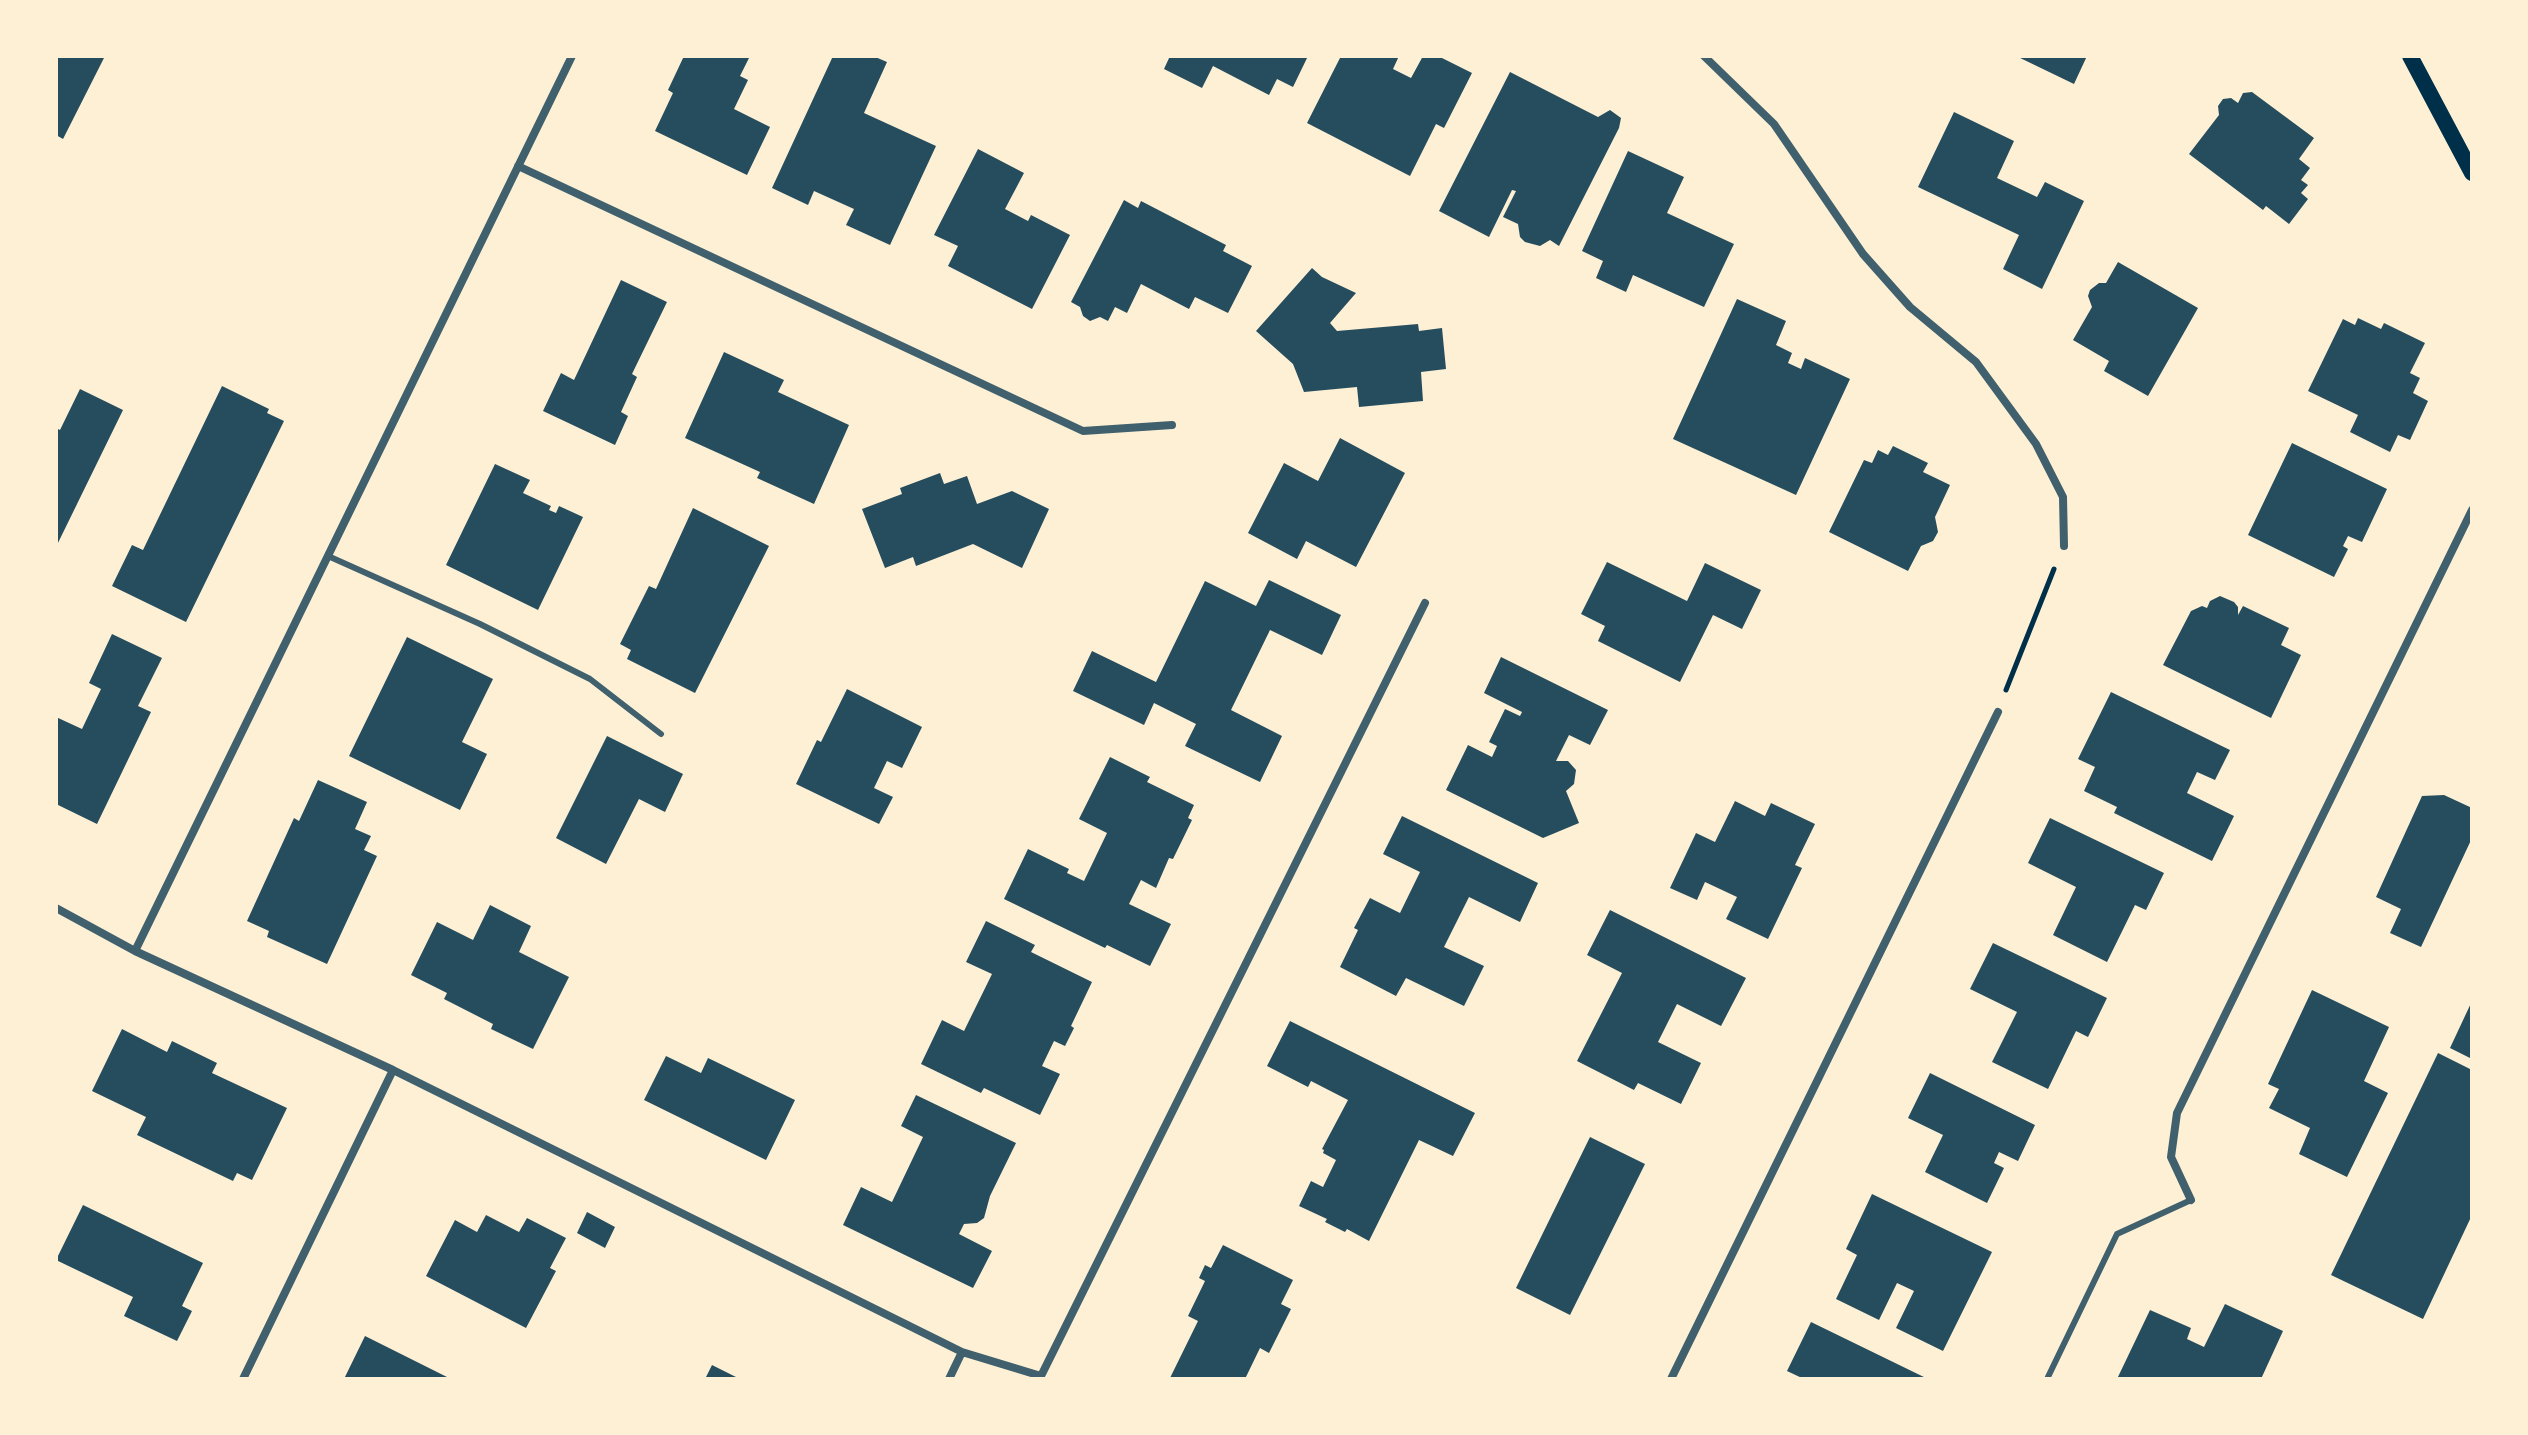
<!DOCTYPE html>
<style>
body{margin:0}
#map{position:relative;width:2528px;height:1435px;overflow:hidden;background:#fdf0d5;font-family:Barlow,sans-serif}
canvas{display:block}
.frame{position:absolute;inset:0;border:58px solid #fdf0d5;pointer-events:none}
</style>
<div id="map">
<canvas width="2528" height="1435"></canvas>
<div class="frame"></div>
</div>
<script>
const g = document.querySelector('canvas').getContext('2d');
g.lineJoin = 'round';
function fill(path, color) { g.fillStyle = color; g.fill(path, 'evenodd'); }
const toPath = rows => new Path2D(rows.map(r => 'M' + r).join(''));
function stroke(path, color, width, dash) { g.strokeStyle = color; g.lineWidth = width; g.lineCap = dash ? 'butt' : 'round'; g.setLineDash(dash || []); g.stroke(path); }
fill(toPath([
 [56,56,105,56,63,139,56,135],
 [684,56,750,56,740,76,748,80,734,109,770,127,747,175,655,131,673,93,668,90],
 [833,56,873,56,887,62,864,113,936,146,890,245,846,225,854,209,814,191,808,205,772,188],
 [1170,56,1308,56,1293,87,1277,79,1269,95,1213,66,1202,88,1164,69],
 [1341,56,1399,56,1393,69,1411,78,1423,56,1438,56,1472,73,1444,128,1436,124,1410,176,1307,123],
 [2016,56,2087,56,2074,84],
 [1510,72,1598,117,1610,110,1621,118,1619,128,1559,246,1550,240,1540,246,1525,242,1520,237,1518,224,1503,217,1516,191,1512,190,1489,237,1439,211],
 [2252,92,2314,138,2299,159,2310,168,2301,180,2308,185,2301,193,2308,199,2289,224,2266,206,2263,210,2189,154,2219,115,2218,106,2223,99,2231,98,2238,103,2243,93],
 [1954,112,2014,141,1997,178,2037,197,2045,182,2084,201,2042,289,2003,269,2019,235,1918,187],
 [978,149,1024,173,1005,209,1028,221,1031,215,1070,235,1032,309,948,266,958,246,934,235],
 [1628,151,1684,177,1667,213,1734,244,1704,307,1633,275,1626,292,1596,278,1603,261,1582,251],
 [1124,200,1138,208,1141,201,1226,245,1223,251,1252,266,1228,313,1195,297,1189,309,1141,284,1127,313,1115,307,1108,321,1100,317,1090,321,1083,316,1080,307,1071,302],
 [2118,262,2198,308,2148,396,2104,371,2109,361,2073,340,2092,307,2088,296,2090,290,2099,283,2106,283],
 [1312,268,1322,277,1356,293,1330,323,1337,331,1418,324,1419,331,1442,328,1446,369,1421,372,1423,401,1359,407,1357,387,1304,392,1293,364,1256,331],
 [621,280,667,302,632,374,637,377,621,412,628,416,615,445,543,411,561,373,574,380],
 [1737,299,1786,321,1776,345,1792,353,1788,363,1801,369,1805,358,1850,379,1796,495,1673,439],
 [2358,318,2381,329,2384,323,2425,343,2410,373,2420,378,2413,393,2428,401,2410,440,2398,435,2390,452,2350,432,2358,415,2308,391,2343,319,2355,325],
 [724,352,784,380,778,392,849,425,814,504,757,478,760,472,685,438],
 [222,386,269,409,267,413,284,421,186,622,112,586,132,545,143,550],
 [80,389,123,410,56,547,56,428,60,430],
 [1340,438,1405,473,1356,567,1306,541,1297,559,1248,533,1284,463,1318,481],
 [2292,443,2387,489,2362,542,2348,536,2343,546,2348,549,2334,577,2248,535],
 [1893,446,1928,463,1923,472,1950,485,1935,517,1938,532,1933,541,1921,546,1908,571,1829,532,1864,460,1872,463,1878,450,1888,455],
 [495,464,530,480,523,493,551,506,549,510,556,513,559,506,583,517,538,610,446,565],
 [940,473,944,484,967,476,977,504,1012,491,1049,509,1022,568,973,544,916,566,913,557,885,568,862,509,902,494,900,488],
 [693,508,769,546,695,693,627,659,631,650,620,644,649,586,656,589],
 [1607,562,1687,601,1705,563,1761,590,1742,629,1713,615,1680,682,1598,641,1605,626,1581,614],
 [1269,580,1341,615,1322,655,1270,630,1231,710,1282,736,1260,782,1185,746,1196,724,1154,703,1144,725,1073,691,1092,651,1156,682,1205,581,1256,606],
 [2220,596,2234,602,2238,607,2238,615,2243,606,2289,628,2281,645,2301,655,2271,718,2163,665,2191,611,2202,606,2207,608,2210,601],
 [112,634,162,658,138,706,151,712,97,824,56,804,56,717,82,729,101,689,89,683],
 [407,637,493,679,462,742,487,754,460,810,349,756],
 [1501,657,1608,710,1590,745,1569,735,1556,761,1568,761,1576,770,1574,784,1566,791,1579,823,1543,838,1446,790,1468,745,1492,757,1497,746,1489,742,1505,709,1520,716,1522,712,1484,693],
 [847,689,922,727,902,768,887,761,874,788,893,797,879,824,796,784,817,740,821,742],
 [2111,692,2230,750,2215,780,2197,772,2187,793,2234,816,2212,861,2114,813,2117,807,2084,791,2095,767,2078,759],
 [607,736,683,774,665,812,639,799,606,864,556,838],
 [1110,757,1150,777,1147,782,1194,805,1188,818,1192,820,1173,859,1169,858,1156,888,1141,880,1129,904,1171,924,1150,966,1107,945,1105,948,1004,899,1028,849,1069,869,1067,873,1084,881,1107,833,1079,819],
 [318,780,367,802,355,829,371,836,364,850,377,856,327,964,267,937,269,931,247,921,294,818,299,821],
 [2444,795,2472,808,2472,838,2421,947,2390,933,2401,909,2376,897,2422,796],
 [1735,801,1765,816,1771,803,1815,824,1795,865,1802,868,1768,939,1726,919,1737,897,1705,882,1697,900,1670,888,1696,833,1715,842],
 [1402,816,1538,883,1520,922,1469,897,1444,947,1484,966,1464,1006,1406,978,1396,996,1340,967,1358,930,1354,928,1370,898,1400,913,1420,872,1383,854],
 [2050,818,2164,873,2146,910,2135,905,2107,962,2053,935,2076,887,2028,863],
 [490,905,531,926,519,952,569,977,533,1049,491,1029,493,1024,444,999,447,993,411,975,437,922,473,940],
 [1610,910,1746,978,1721,1026,1677,1004,1658,1042,1701,1063,1681,1104,1638,1083,1634,1090,1577,1061,1622,973,1587,955],
 [986,921,1035,945,1031,952,1092,982,1071,1026,1074,1028,1065,1046,1054,1041,1042,1066,1060,1074,1040,1115,984,1088,981,1093,921,1064,942,1020,964,1031,992,974,966,962],
 [1993,943,2107,998,2088,1037,2076,1031,2048,1089,1992,1062,2017,1012,1970,989],
 [2312,990,2389,1027,2364,1081,2388,1093,2347,1177,2299,1154,2310,1128,2269,1108,2279,1089,2268,1084],
 [2472,1001,2472,1059,2450,1048],
 [1290,1021,1475,1113,1453,1156,1419,1140,1369,1241,1347,1229,1345,1232,1325,1222,1327,1219,1299,1206,1311,1181,1323,1187,1336,1160,1323,1153,1324,1150,1322,1149,1348,1100,1311,1081,1308,1087,1267,1066],
 [122,1029,167,1052,172,1041,217,1063,212,1073,287,1108,252,1180,237,1173,233,1181,137,1135,146,1117,92,1091],
 [2438,1053,2472,1070,2472,1215,2423,1319,2331,1275],
 [666,1056,701,1073,708,1058,795,1100,766,1160,644,1100],
 [1930,1073,2035,1125,2018,1161,1999,1152,1994,1163,2004,1168,1987,1203,1925,1172,1943,1135,1908,1118],
 [916,1095,1016,1143,990,1196,984,1218,977,1223,964,1224,959,1234,992,1251,973,1288,843,1225,861,1187,892,1202,923,1137,901,1126],
 [1590,1137,1645,1164,1570,1315,1516,1288],
 [1872,1194,1992,1252,1943,1351,1896,1328,1914,1291,1897,1283,1879,1320,1836,1299,1857,1255,1846,1249],
 [83,1205,203,1263,182,1306,192,1311,177,1341,124,1316,133,1297,56,1260],
 [587,1212,615,1227,605,1248,577,1233],
 [486,1215,519,1232,527,1218,566,1238,550,1268,556,1271,526,1328,426,1276,455,1220,477,1232],
 [1223,1245,1293,1280,1281,1304,1291,1309,1269,1353,1260,1348,1245,1379,1172,1379,1170,1378,1198,1321,1188,1316,1205,1281,1199,1278,1205,1265,1211,1268],
 [2225,1304,2283,1331,2261,1379,2117,1379,2150,1310,2191,1328,2187,1339,2204,1347],
 [1811,1322,1928,1379,1804,1379,1787,1371],
 [365,1336,451,1379,344,1379],
 [712,1365,740,1379,705,1379]
]), '#264d5e');
stroke(toPath([
 [2006,690,2054,569]
]), '#003049', 5);
stroke(toPath([
 [328,556,480,624,590,679,661,734],
 [2047,1379,2117,1234,2191,1200]
]), '#3f606c', 6);
stroke(toPath([
 [1704,56,1774,124,1863,254,1910,307,1976,362,2036,444,2063,497,2064,546],
 [518,166,1083,431,1172,425],
 [56,908,135,951,393,1070,962,1352],
 [135,951,572,56],
 [2191,1200,2171,1157,2177,1113,2472,510],
 [243,1379,393,1070],
 [949,1379,962,1352,1041,1376,1425,603],
 [1671,1379,1998,712]
]), '#3f606c', 8);
stroke(toPath([
 [2410,56,2472,173]
]), '#003049', 16);
</script>
